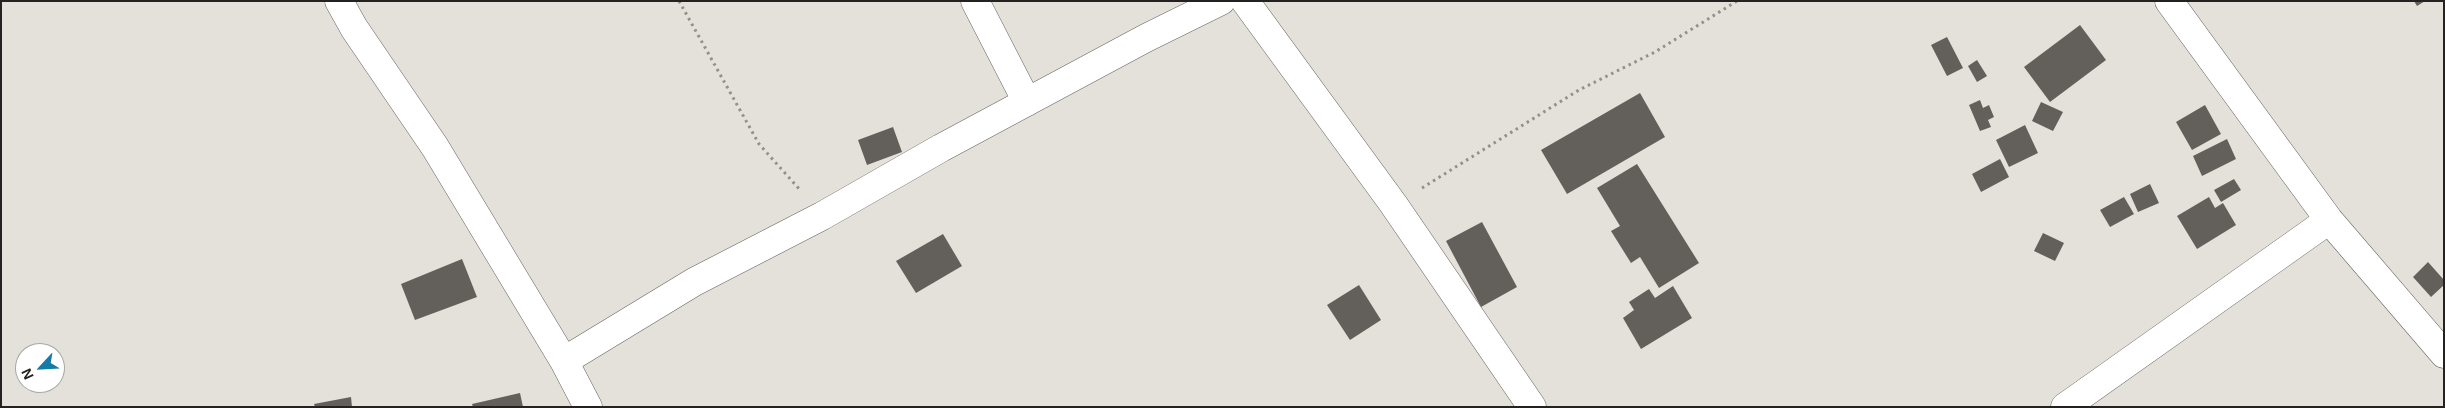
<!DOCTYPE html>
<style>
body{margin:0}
#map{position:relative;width:2445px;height:408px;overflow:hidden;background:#e4e0da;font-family:Helvetica,sans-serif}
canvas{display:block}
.frame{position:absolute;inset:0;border:2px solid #232220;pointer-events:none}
.north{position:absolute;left:15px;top:343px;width:50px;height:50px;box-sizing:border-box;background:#fff;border:1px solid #a7a7a6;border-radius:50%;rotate:245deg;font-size:14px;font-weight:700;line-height:20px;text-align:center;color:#232220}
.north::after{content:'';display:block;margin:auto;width:18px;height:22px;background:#137ba6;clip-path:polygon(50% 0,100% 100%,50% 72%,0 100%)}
</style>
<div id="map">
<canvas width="2445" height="408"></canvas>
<div class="frame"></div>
<div class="north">N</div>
</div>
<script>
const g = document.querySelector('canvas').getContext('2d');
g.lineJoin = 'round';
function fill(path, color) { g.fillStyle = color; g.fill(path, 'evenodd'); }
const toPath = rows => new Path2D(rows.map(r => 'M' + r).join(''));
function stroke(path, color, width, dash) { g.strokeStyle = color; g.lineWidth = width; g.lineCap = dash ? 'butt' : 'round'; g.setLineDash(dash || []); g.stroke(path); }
fill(toPath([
 [2414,1,2425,1,2417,6],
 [2080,25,2106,60,2050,102,2024,67],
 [1947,37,1963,68,1947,76,1931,45],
 [1977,60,1987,76,1977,82,1968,66],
 [1640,93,1665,137,1567,194,1541,150],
 [1980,100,1983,108,1989,105,1994,117,1988,120,1991,127,1980,131,1969,105],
 [2041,102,2063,112,2053,131,2032,121],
 [2205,105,2221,134,2192,150,2176,122],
 [2025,125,2038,153,2009,167,1996,140],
 [893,127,902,152,867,165,858,140],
 [2227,139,2236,159,2202,176,2193,156],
 [2000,159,2009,177,1981,192,1972,174],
 [1637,164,1699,263,1659,288,1640,257,1631,263,1611,231,1620,226,1597,188],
 [2234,179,2241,190,2221,202,2214,190],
 [2150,184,2159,203,2138,212,2130,194],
 [2124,197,2134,214,2110,227,2100,210],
 [2209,197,2215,208,2223,203,2236,225,2197,249,2177,216],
 [1482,222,1517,287,1481,307,1446,241],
 [2043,233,2064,243,2055,261,2034,251],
 [943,234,962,266,916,293,896,261],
 [462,259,477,297,415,320,401,284],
 [2428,262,2444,280,2444,285,2431,297,2413,277],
 [1359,285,1381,320,1350,340,1327,305],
 [1673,286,1692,318,1641,349,1623,318,1634,310,1629,302,1649,289,1655,298],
 [520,393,523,407,473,407,472,404],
 [351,397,352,407,315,407,314,404]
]), '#635f5b');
const minor = toPath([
 [339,1,354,28,435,147,564,361,588,407],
 [975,1,1027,102],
 [1245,1,1394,205,1532,407],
 [2169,1,2329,220,2444,354],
 [564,361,694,282,822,216,941,148,1146,38,1221,1],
 [2065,407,2329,220]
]);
stroke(minor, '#696661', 29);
stroke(toPath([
 [679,1,759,144,801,191],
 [1422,188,1579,90,1655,52,1737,1]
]), '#93908c', 3, [2.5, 4]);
stroke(minor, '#fff', 28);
</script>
